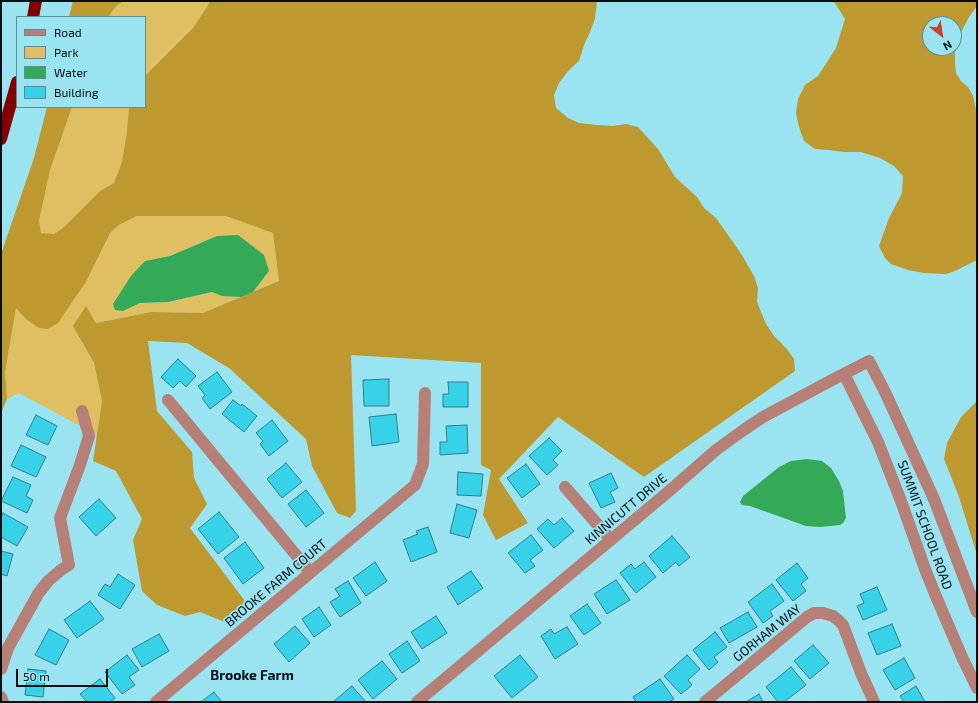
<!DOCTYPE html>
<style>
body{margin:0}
#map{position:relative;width:978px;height:703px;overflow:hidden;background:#9ae3f0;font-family:"Exo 2",sans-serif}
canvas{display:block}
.frame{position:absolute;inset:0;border:2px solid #000f13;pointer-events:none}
.legend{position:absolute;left:16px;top:16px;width:130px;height:92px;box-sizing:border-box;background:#9ae3f0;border:1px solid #5c8e98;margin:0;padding:5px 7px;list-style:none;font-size:12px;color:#000f13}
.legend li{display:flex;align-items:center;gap:8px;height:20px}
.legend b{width:20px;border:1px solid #5c8e98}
.north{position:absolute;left:922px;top:16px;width:40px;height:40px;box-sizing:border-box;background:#9ae3f0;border:1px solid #5c8e98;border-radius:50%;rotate:150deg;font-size:11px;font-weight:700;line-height:16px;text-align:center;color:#000f13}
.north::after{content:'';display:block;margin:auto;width:14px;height:18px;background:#cd4032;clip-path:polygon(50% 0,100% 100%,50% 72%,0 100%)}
.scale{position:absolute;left:16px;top:669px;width:92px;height:18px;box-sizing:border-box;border:2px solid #000f13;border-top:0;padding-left:5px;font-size:12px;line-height:14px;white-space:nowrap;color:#000f13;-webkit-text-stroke:3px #9ae3f0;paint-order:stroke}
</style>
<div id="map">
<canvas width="978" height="703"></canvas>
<div class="frame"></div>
<ul class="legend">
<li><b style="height:5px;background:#b78077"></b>Road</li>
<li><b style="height:11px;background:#e0be62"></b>Park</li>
<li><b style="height:11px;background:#34aa58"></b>Water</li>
<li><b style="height:11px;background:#37d2e8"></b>Building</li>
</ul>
<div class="north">N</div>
<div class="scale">50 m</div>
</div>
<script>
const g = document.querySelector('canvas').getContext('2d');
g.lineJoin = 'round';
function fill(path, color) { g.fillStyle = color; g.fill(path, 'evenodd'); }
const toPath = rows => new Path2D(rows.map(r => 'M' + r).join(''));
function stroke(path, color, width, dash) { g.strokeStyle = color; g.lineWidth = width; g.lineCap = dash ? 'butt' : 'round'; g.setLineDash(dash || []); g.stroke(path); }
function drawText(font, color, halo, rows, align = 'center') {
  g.font = font + ' "Exo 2",sans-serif'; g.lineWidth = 3.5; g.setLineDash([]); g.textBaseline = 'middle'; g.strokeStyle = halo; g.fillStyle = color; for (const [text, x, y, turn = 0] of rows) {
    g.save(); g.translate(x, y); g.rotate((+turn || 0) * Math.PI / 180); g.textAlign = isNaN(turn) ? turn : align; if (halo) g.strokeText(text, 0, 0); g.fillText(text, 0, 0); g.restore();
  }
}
fill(toPath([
 [124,1,210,1,207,7,193,28,145,76,145,17,108,17,117,5],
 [72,107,129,107,127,131,122,162,114,183,100,191,63,228,54,234,41,233,39,221,50,170],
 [136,216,226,216,273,233,279,281,253,292,269,271,217,236,170,256,145,261,123,311,140,303,168,302,212,292,222,296,241,297,203,313,151,312,96,323,86,306,77,334,94,363,102,401,97,435,19,393,7,399,5,372,16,307,26,319,87,280,110,233,119,225]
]), '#e0be62');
fill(toPath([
 [73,1,124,1,117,5,108,17,69,17],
 [210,1,597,1,595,19,590,32,584,45,579,61,568,71,559,83,554,95,556,108,568,118,579,123,597,125,613,126,626,124,638,127,658,149,675,177,697,197,704,208,716,218,742,255,755,278,758,289,757,302,766,324,774,336,786,348,794,359,795,371,644,477,558,417,499,479,528,523,496,540,483,515,491,470,481,465,481,363,351,355,356,511,350,518,337,513,312,466,306,439,229,368,187,343,148,341,157,411,192,452,194,478,207,504,190,528,245,601,238,615,225,622,200,612,185,616,157,605,142,591,133,540,142,519,116,471,93,461,102,401,94,363,73,326,86,306,96,323,151,312,203,313,279,281,273,233,226,216,136,216,119,225,110,233,87,280,58,323,48,329,39,328,26,319,16,308,5,372,7,399,1,413,1,254,34,158,47,107,72,107,50,170,39,221,41,233,54,234,63,228,100,191,114,183,122,162,127,131,129,107,145,107,145,76,193,28,207,7],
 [831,1,977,1,977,6,969,17,957,40,955,52,955,63,956,73,961,81,968,87,973,96,977,115,977,260,955,271,946,274,924,273,908,270,891,264,885,258,879,246,889,218,902,193,903,176,894,166,880,158,861,152,844,152,829,150,815,149,804,141,799,127,796,113,798,99,805,85,818,76,836,48,845,19,835,3],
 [930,24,954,24,954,48,930,48],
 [976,402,977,402,977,555,958,494,944,459,947,443,961,417]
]), '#bd992f');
fill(toPath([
 [238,235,264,255,269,271,253,292,241,297,222,296,212,292,168,302,140,303,123,311,115,310,113,304,131,276,145,261,170,256,217,236],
 [807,459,822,461,831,468,839,481,843,491,846,518,843,523,840,525,820,527,806,526,750,506,742,505,740,502,743,496,779,467,791,461]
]), '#34aa58');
const building = toPath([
 [178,359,196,376,186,387,180,381,173,388,161,377,178,359],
 [217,372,232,392,210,409,202,398,205,395,198,386,217,372],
 [389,379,389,406,364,406,363,380,389,379],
 [448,382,468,382,468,407,443,407,443,394,449,394,448,382],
 [233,400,241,406,242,404,257,416,244,432,222,414,233,400],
 [396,414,399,442,372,446,369,417,396,414],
 [36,415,57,426,48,445,26,435,36,415],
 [272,420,288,441,269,456,260,444,263,441,256,433,272,420],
 [467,425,468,453,440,455,440,442,447,442,446,426,467,425],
 [549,438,562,451,553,460,558,465,547,475,529,456,549,438],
 [21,445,46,457,36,477,11,466,21,445],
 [286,463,302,482,282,498,267,479,286,463],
 [526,464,540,484,522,498,507,478,526,464],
 [458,472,483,474,481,496,457,495,458,472],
 [611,473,618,488,610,492,615,502,601,508,589,483,611,473],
 [13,477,31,485,26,496,33,500,27,513,1,501,13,477],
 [306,490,324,513,306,527,288,504,306,490],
 [99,499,116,518,96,536,79,517,99,499],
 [457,504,477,510,469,538,450,533,457,504],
 [219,512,239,537,218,554,198,529,219,512],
 [3,513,28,527,17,546,1,537,1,517,3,513],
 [562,518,574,531,554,548,537,529,548,519,554,525,562,518],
 [428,527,437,552,411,562,403,540,418,534,416,531,428,527],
 [531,535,543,550,530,560,535,566,525,573,508,553,531,535],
 [672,536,690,557,679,566,676,562,663,573,649,556,672,536],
 [245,542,264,568,243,584,224,558,245,542],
 [1,551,13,554,7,576,1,574,1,551],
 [375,562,387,581,366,596,353,578,375,562],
 [644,562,656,577,636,593,620,573,631,564,635,569,644,562],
 [797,563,808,578,801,584,806,591,793,601,776,580,797,563],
 [471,571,483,588,458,605,447,587,471,571],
 [118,574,135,585,120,609,98,595,105,584,110,587,118,574],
 [616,580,630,600,607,614,594,594,616,580],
 [348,581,361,603,340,617,330,602,340,596,335,589,348,581],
 [772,584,784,601,770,611,773,616,763,623,748,602,772,584],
 [877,587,887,610,863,620,857,606,864,603,860,594,877,587],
 [90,601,104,619,77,638,64,620,90,601],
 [587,604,601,623,584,635,570,616,587,604],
 [319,607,331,625,314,637,302,619,319,607],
 [748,612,757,627,729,643,720,628,748,612],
 [436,616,447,633,422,649,411,632,436,616],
 [892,624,901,646,877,655,868,633,892,624],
 [295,626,310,643,289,662,274,644,295,626],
 [567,627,578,644,555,659,541,636,551,629,554,634,567,627],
 [49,629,69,640,56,665,35,655,49,629],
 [715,632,727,647,714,657,718,662,709,670,693,650,715,632],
 [159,634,169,651,142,667,132,649,159,634],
 [407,641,420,661,402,673,389,654,407,641],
 [813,645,829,663,810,679,794,661,813,645],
 [127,655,139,670,129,677,135,685,122,694,105,672,127,655],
 [520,655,538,677,512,698,494,676,520,655],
 [687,655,700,669,688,680,692,685,681,694,664,676,687,655],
 [904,658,915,678,895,690,883,670,904,658],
 [382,661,397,679,373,699,358,680,382,661],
 [791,667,806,685,784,702,778,702,766,687,791,667],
 [28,669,46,671,43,697,25,695,28,669],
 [100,679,115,698,110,702,87,702,80,694,100,679],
 [660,679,674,699,669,702,636,702,633,697,660,679],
 [352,686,366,702,333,702,352,686],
 [916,686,925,702,904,702,900,696,916,686],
 [214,692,222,702,201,702,214,692],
 [759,694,763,702,746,702,759,694]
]);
fill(building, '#37d2e8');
stroke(building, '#337e89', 1);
stroke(toPath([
 [844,374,878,442,901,501,925,569,935,594,962,657,977,688],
 [168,400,310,572],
 [565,487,611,540],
 [1,669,8,648,38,594,48,581,61,570,69,565,60,518,80,465,89,436,82,411],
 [1,697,3,702],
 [156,702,415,485,423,464,425,393],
 [417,702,668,492,716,450,745,429,763,417,832,380,869,361,886,394,934,499,977,612],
 [705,702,807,617,814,613,823,613,833,616,838,620,843,625,861,673,874,702]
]), '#b78077', 12);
stroke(toPath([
 [33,17,36,1],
 [1,139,17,82]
]), '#830000', 12);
drawText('13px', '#000f13', '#9ae3f0', [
 ["KINNICUTT DRIVE",626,509,-40],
 ["SUMMIT SCHOOL ROAD",925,525,70],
 ["BROOKE FARM COURT",276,583,-40],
 ["GORHAM WAY",767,633,-39]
]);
drawText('bold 14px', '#000f13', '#9ae3f0', [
 ["Brooke Farm",252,675]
]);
</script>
